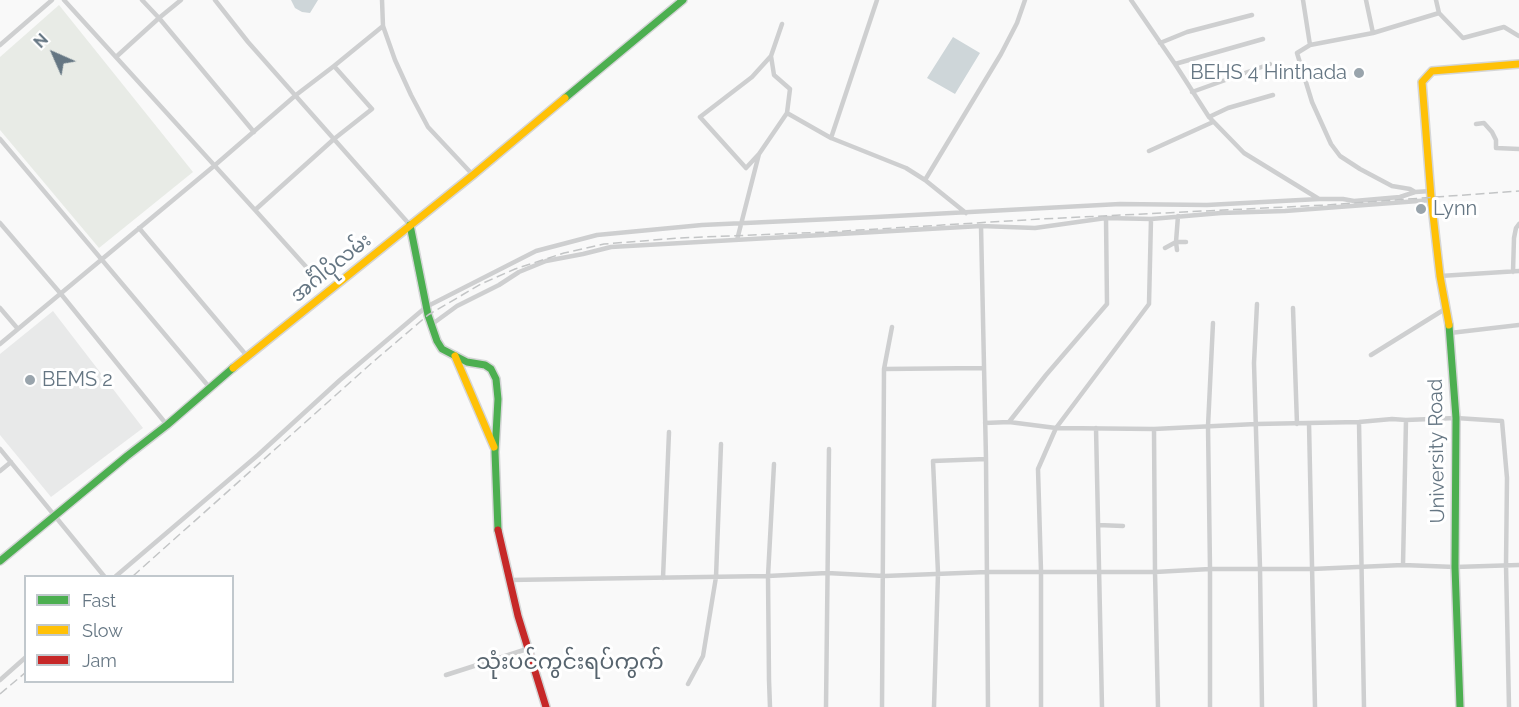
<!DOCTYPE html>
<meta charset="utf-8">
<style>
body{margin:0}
#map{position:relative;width:1519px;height:707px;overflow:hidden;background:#f9f9f9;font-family:Raleway,sans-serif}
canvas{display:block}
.legend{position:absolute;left:24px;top:575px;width:210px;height:108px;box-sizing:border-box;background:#fff;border:2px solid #c1c8cd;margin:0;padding:8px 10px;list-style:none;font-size:18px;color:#657683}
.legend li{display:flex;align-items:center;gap:12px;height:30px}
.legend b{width:30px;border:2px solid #c1c8cd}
.north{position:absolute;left:24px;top:24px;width:60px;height:60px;-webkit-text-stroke:4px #fff;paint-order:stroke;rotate:315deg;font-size:16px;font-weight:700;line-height:24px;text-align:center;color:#657683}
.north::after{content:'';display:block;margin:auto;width:21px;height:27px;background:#657683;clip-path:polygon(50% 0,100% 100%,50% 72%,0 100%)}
</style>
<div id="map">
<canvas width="1519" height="707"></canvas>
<ul class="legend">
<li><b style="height:8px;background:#4caf50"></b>Fast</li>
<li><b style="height:8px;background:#ffc107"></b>Slow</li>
<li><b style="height:8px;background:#c62828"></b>Jam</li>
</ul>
<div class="north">N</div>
</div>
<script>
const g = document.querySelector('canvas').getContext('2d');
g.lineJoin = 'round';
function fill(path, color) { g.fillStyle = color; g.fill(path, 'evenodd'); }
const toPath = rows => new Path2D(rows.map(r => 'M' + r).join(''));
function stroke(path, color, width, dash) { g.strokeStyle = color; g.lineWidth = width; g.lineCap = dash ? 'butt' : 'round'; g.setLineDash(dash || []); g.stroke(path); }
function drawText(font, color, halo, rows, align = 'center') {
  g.font = font + ' Raleway,"Noto Sans Myanmar",sans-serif'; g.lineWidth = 6; g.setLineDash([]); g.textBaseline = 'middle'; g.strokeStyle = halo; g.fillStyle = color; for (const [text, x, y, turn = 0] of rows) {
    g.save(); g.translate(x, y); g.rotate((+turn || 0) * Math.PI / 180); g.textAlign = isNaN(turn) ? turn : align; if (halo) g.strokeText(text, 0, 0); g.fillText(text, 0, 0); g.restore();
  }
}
fill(toPath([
 [53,311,143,428,51,497,0,435,0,354]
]), '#e8e9e9');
fill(toPath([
 [59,5,193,172,99,248,0,130,0,57]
]), '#e8ebe6');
fill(toPath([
 [291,0,318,0,310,13,302,12,295,8],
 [953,37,980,53,955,94,927,78]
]), '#ced6d9');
const fast = toPath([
 [565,98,683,0],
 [410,225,428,315,437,341,442,349,467,362,485,365,491,369,496,379,498,399,495,452,498,530],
 [1449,325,1456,418,1455,567,1460,707],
 [0,561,127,456,167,425,233,368]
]);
const slow = toPath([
 [1449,325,1440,276,1431,197,1422,82,1432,71,1519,64],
 [455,356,494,447],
 [233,368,473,175,565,98]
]);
const jam = toPath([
 [498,530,518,616,546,707]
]);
stroke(fast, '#d5d6d7', 10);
stroke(slow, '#d5d6d7', 10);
stroke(jam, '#d5d6d7', 10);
stroke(toPath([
 [64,0,255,210,318,280],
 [142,0,159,18,254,132],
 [215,0,248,42,410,225],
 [382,0,383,26,395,60,411,95,428,127,473,175],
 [1131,0,1175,64,1209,117,1244,153,1319,199,1343,199,1354,201,1400,197,1415,192,1431,191],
 [1303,0,1310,45],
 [1366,0,1373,33],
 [1436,0,1439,13,1463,38,1504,27,1519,36],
 [1160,43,1187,32,1252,15],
 [0,45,52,0],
 [116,57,159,18,181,0],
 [1175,64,1263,39],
 [1192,92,1270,64],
 [787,113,831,138,906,168,925,180,966,213],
 [1209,117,1228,108,1273,95],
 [1476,124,1484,123,1492,132,1496,140,1496,148,1519,149],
 [831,138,877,0],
 [0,139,210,388],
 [1149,151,1213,122],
 [758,155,746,168,700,117,752,77,771,56],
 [925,180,1001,54,1017,23,1025,0],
 [1415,192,1410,189,1392,186,1360,169,1340,156,1331,144,1312,102,1297,53,1310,45,1373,33,1439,13],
 [255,210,334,139,372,109,334,66],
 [0,223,61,294,167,425],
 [981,226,986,459,988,707],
 [139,228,247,356],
 [737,240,759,154,787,113,790,89,774,75,771,56,782,24],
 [1165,248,1176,242,1186,242],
 [1177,250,1176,242,1178,216],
 [1513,272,1514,238,1516,228,1519,224],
 [1440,276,1519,271],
 [1257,304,1254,363,1260,568,1262,707],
 [0,308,18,329],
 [1293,308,1297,424],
 [431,325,457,306,499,285,519,272,546,261,583,254,611,247,981,226,1035,228,1106,218,1151,219,1221,213,1285,211,1432,200],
 [1450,333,1519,325],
 [0,344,214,166,296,95,334,66,383,26],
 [1371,355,1445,309],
 [884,369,983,368],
 [1009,422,1046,375,1107,304,1106,218],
 [1359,422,1364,707],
 [985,423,1009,422,1056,428,1154,429,1256,424,1359,422,1392,419,1406,420,1456,418,1502,421,1507,478,1506,565,1509,707],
 [1309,423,1315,707],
 [1096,428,1102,707],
 [1154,429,1155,572,1158,707],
 [0,449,104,576],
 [0,471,11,462],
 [1098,525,1123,526],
 [1403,565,1406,420],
 [116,576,258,455,340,380,426,307,536,251,597,235,702,225,876,217,1120,204,1207,205,1319,199],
 [663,578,669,432],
 [509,580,768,576,827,573,884,576,987,572,1155,572,1210,569,1312,569,1403,565,1455,567,1519,565],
 [446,675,527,649],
 [0,680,26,657],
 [688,684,703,656,716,577,721,444],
 [770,707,769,680,768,576,774,464],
 [826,707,829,449],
 [882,707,884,369,892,327],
 [934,707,938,573,933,461,986,459],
 [1041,707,1041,571,1038,469,1056,428,1149,304,1151,219],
 [1210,707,1210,569,1208,426,1213,323]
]), '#cecfd0', 4.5);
stroke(fast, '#4caf50', 7);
stroke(slow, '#ffc107', 7);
stroke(jam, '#c62828', 7);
stroke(toPath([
 [133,576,374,361,428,315,481,284,515,269,564,253,604,244,679,238,828,232,1041,219,1326,205,1519,191],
 [0,694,26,672]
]), '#c3c5c6', 1.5, [9, 4.5]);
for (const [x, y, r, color] of [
 [1359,73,6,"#99a4ac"],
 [1421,209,6,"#99a4ac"],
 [30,380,6,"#99a4ac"]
]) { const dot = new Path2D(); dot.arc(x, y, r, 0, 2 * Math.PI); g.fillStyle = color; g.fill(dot); stroke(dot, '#fff', 2); }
drawText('20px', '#657683', '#fff', [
 ["BEHS 4 Hinthada",1347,73,"right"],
 ["Lynn",1433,209],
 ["BEMS 2",42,380]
], 'left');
drawText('20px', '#657683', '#fff', [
 ["အင်္ဂါပိုလမ်း",331,268,-39],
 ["University Road",1437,451,-91]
]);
drawText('22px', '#57646e', '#fff', [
 ["သုံးပင်ကွင်းရပ်ကွက်",570,662]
]);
</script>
